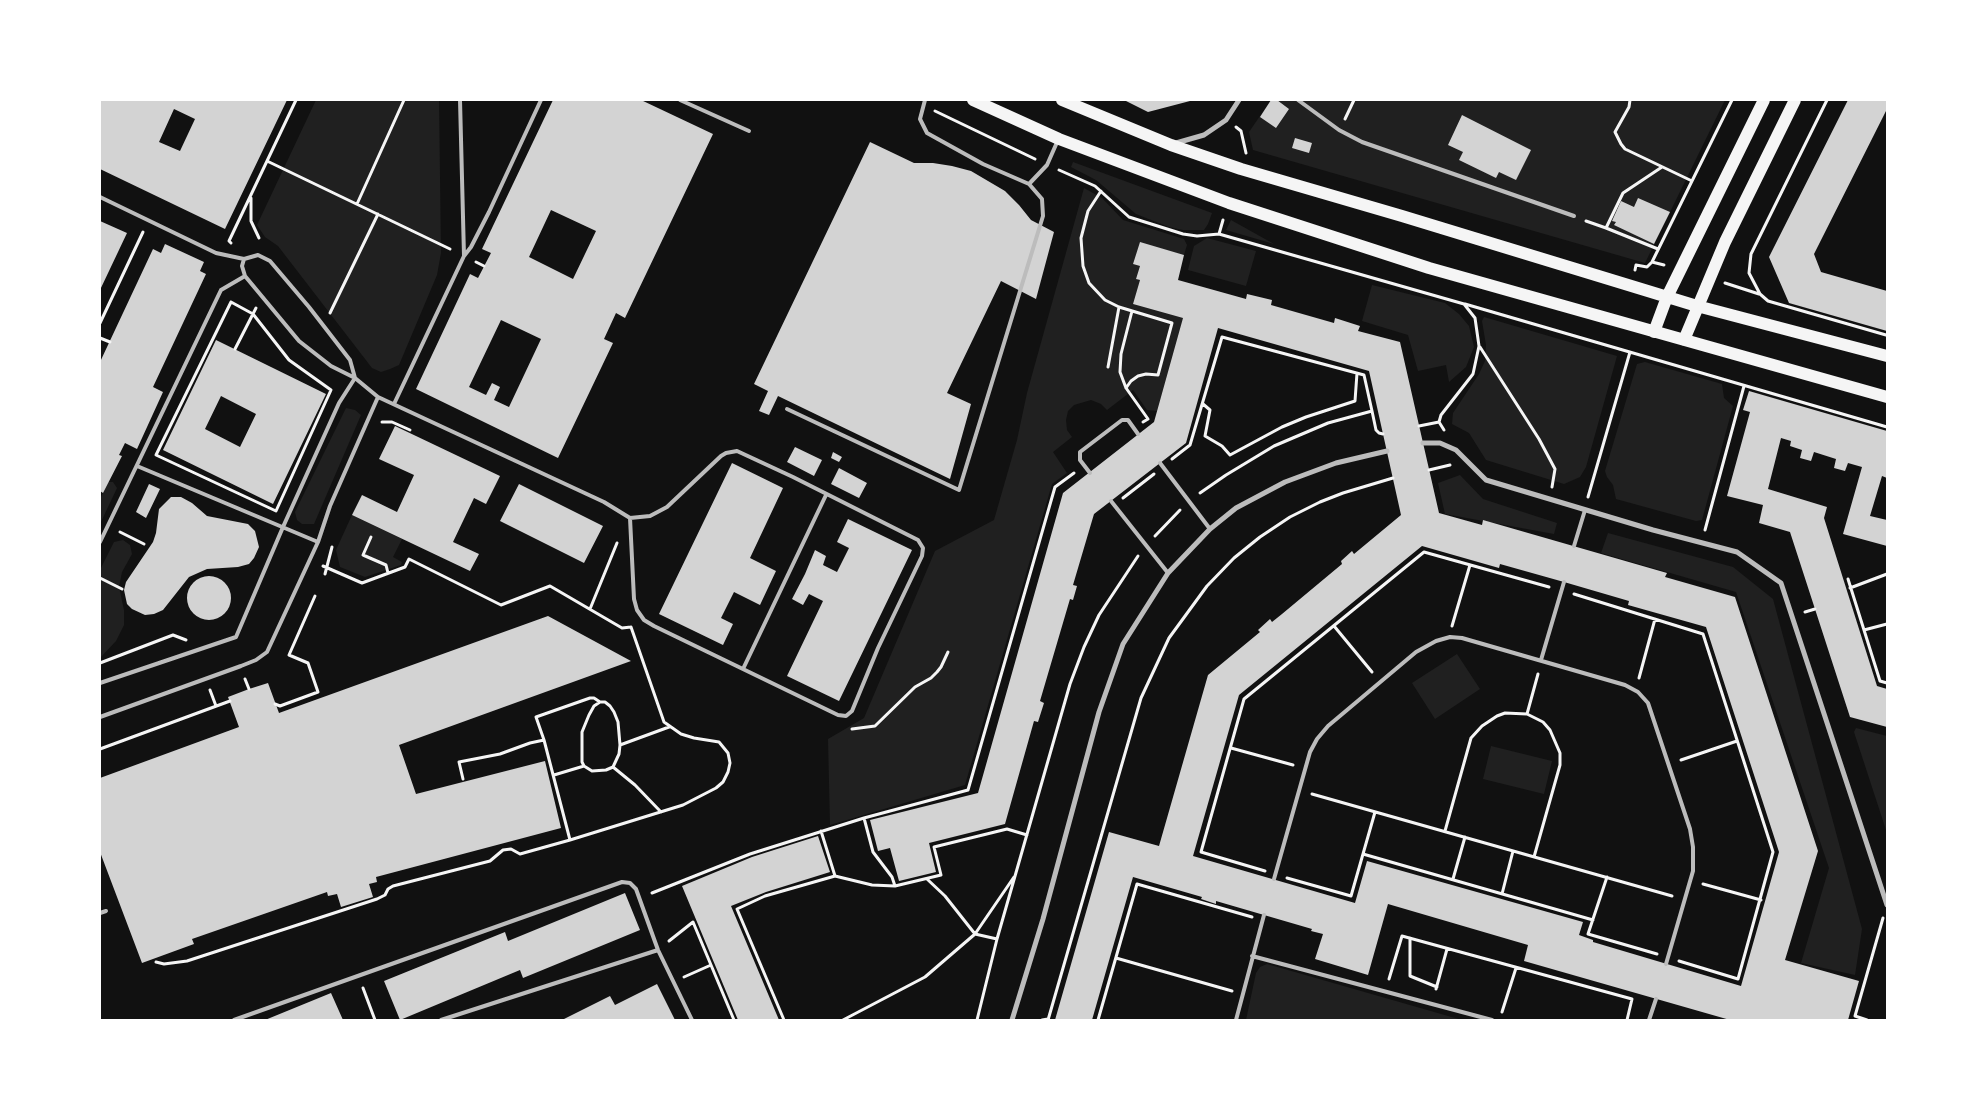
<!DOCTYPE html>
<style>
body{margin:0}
#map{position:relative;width:1987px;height:1120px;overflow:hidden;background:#111;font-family:"Source Sans 3",sans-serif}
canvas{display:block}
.frame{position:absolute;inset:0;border:101px solid #fff;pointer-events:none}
</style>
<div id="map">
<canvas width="1987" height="1120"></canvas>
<div class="frame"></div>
</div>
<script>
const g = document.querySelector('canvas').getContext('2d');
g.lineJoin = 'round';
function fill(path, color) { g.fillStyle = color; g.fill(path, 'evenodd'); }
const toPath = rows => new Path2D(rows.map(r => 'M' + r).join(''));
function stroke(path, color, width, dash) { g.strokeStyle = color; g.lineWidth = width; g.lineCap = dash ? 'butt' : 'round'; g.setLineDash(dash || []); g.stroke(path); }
fill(toPath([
 [316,100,439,100,441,253,437,275,399,365,390,369,381,372,372,368,278,246,265,237,257,225],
 [1271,100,1725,100,1645,263,1253,150,1249,132],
 [1073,162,1212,213,1208,224,1204,230,1183,230,1169,227,1136,214,1096,180,1071,167],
 [1084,188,1102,198,1123,220,1184,239,1187,245,1184,255,1140,243,1133,264,1140,266,1136,279,1140,280,1133,304,1183,318,1157,411,1147,410,1133,390,1107,410,1101,404,1091,400,1074,405,1068,411,1066,420,1067,430,1072,437,1053,452,1067,473,1052,484,965,785,830,825,828,739,864,718,935,551,994,520,1017,440,1027,393],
 [1231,220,1274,244,1226,230],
 [1207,238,1256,251,1246,286,1188,270,1194,246],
 [1372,285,1445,303,1459,314,1469,326,1474,347,1466,367,1449,382,1446,365,1418,371,1408,335,1362,321],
 [1484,317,1617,356,1586,467,1580,477,1564,484,1486,460,1469,433,1452,424,1453,413,1479,374,1485,361,1486,345,1482,321],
 [1645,362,1722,384,1724,398,1733,406,1702,520,1696,521,1616,499,1613,485,1607,477,1605,471,1637,364],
 [346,408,355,410,361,415,314,524,302,524,297,520,295,512],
 [1460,475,1483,499,1557,523,1554,534,1445,514,1438,483],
 [108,482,113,482,117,488,100,524,100,499],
 [352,515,402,539,393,557,402,562,401,565,365,577,340,567,336,550],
 [1608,533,1733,567,1773,599,1862,929,1855,975,1801,963,1829,868,1736,592,1601,553],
 [123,540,130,545,132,554,122,572,119,587,124,610,124,625,116,641,100,658,100,570,114,542],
 [1457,654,1480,689,1435,719,1412,683],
 [1856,728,1887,736,1887,833,1854,732],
 [1491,746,1552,761,1544,794,1483,779],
 [1267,964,1462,1020,1246,1020,1256,973,1260,967]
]), '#202020');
fill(toPath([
 [101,100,287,100,225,229,100,169],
 [174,109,195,119,180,151,159,142],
 [553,100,641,100,713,134,625,318,616,313,604,339,613,343,558,458,416,389,470,274,478,278,491,253,482,249],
 [551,210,596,231,573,279,529,257],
 [501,320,541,339,509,407,494,400,500,387,492,383,486,395,469,387],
 [1124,100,1190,100,1190,101,1148,112],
 [1271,100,1277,100,1289,109,1276,128,1260,117],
 [1848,100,1887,100,1887,109,1814,254,1821,272,1887,291,1887,331,1789,303,1769,257],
 [1462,115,1531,150,1516,180,1499,172,1496,178,1459,160,1463,152,1448,145],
 [1295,138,1312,143,1309,153,1292,148],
 [870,142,914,163,933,163,952,166,971,171,1005,191,1019,205,1031,220,1054,232,1036,299,1001,281,947,393,971,404,950,479,778,396,769,415,759,411,768,391,754,384],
 [1638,198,1670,212,1654,244,1614,225,1616,222,1612,221,1621,201,1634,207],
 [100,221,127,233,100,290],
 [1140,242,1184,255,1178,280,1246,299,1247,294,1272,300,1271,305,1334,323,1335,318,1360,326,1358,331,1400,342,1439,513,1482,525,1483,520,1667,573,1665,577,1735,597,1818,851,1785,960,1859,981,1848,1020,1730,1020,1524,961,1528,945,1388,904,1368,975,1315,959,1323,934,1311,931,1312,929,1216,901,1216,904,1201,899,1202,897,1133,877,1092,1020,1055,1020,1109,832,1159,846,1208,675,1260,632,1258,630,1270,619,1272,622,1282,614,1342,564,1341,561,1352,551,1354,554,1401,515,1369,371,1218,328,1186,443,1094,514,1073,585,1077,586,1073,600,1070,599,1040,701,1044,703,1038,722,1034,721,1005,824,929,843,936,872,899,881,890,848,878,851,870,820,978,793,1063,493,1154,422,1183,318,1133,304,1140,280,1136,279,1140,266,1133,264],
 [1422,546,1499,568,1500,564,1564,582,1629,601,1628,605,1706,627,1779,852,1741,986,1593,942,1593,940,1579,935,1583,922,1367,861,1355,903,1193,856,1239,695],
 [165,244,204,262,200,271,206,274,153,387,163,392,137,449,125,443,119,455,122,456,103,493,100,491,100,362,153,249,161,253],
 [216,340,326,394,273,504,163,450],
 [221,396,256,414,240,447,205,429],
 [1749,391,1887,431,1887,478,1882,476,1870,516,1887,520,1887,546,1843,534,1862,467,1848,463,1845,471,1834,468,1836,459,1814,452,1811,461,1800,458,1802,450,1790,446,1791,441,1781,438,1768,489,1827,507,1824,518,1877,686,1887,689,1887,727,1850,717,1790,532,1759,523,1763,505,1727,496,1750,412,1743,410],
 [395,426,500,476,486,504,474,498,453,542,479,554,470,571,352,515,362,495,397,512,414,475,379,459],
 [795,447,822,460,814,476,787,462],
 [833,452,842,457,839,462,831,458],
 [732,463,783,488,750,558,776,571,760,605,734,592,721,618,733,624,723,645,659,614],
 [839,468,867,483,859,498,831,484],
 [149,484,160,489,146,518,136,512],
 [519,484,603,526,584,563,500,521],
 [171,497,181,497,192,503,207,516,248,524,255,531,259,547,254,558,249,564,238,567,207,569,189,577,163,610,154,614,145,615,132,609,127,604,124,590,126,582,153,542,156,533,159,509],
 [848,519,912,550,839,701,787,676,823,601,809,594,803,605,792,599,805,574,815,550,826,556,823,565,837,572,849,548,837,542],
 '187 598a22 22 0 1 1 44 0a22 22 0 1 1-44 0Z',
 [548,616,631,661,399,745,416,794,545,761,561,828,376,877,377,882,369,884,373,897,341,907,337,894,328,896,327,892,192,939,194,944,142,963,100,852,100,778,239,727,228,697,249,689,268,683,279,713],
 [818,836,830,872,766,892,731,906,779,1020,738,1020,682,886,752,857],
 [625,893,640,930,523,978,520,970,400,1020,384,981,505,932,508,941],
 [657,984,675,1020,562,1020,610,996,615,1005],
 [331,993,343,1020,265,1020]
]), '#d3d3d3');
stroke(toPath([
 [1630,100,1629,107,1615,132,1621,144,1625,149,1692,181],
 [1827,100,1751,254,1749,273,1760,294,1768,301,1886,335],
 [935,111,1035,159],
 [1345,119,1354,100],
 [1236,127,1241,131,1246,153],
 [267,161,450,249],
 [1059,170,1095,186,1129,217,1183,234,1197,236,1219,234,1464,304,1475,318,1479,346,1473,374,1441,415,1439,422,1444,430],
 [1101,191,1088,211,1081,238,1083,266,1089,283,1105,300,1119,307,1172,323,1158,375,1146,374,1138,376,1131,381,1126,388],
 [251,198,251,221,259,238],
 [357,204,404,100],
 [1586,221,1606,228,1623,193,1662,167],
 [1606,228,1658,249],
 [1219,234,1223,220],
 [231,243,229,241,296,100],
 [476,262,484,266],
 [1652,262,1664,265],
 [1635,270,1636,265,1647,267,1652,262,1732,100],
 [1725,283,1759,294],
 [231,302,253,314,289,360,331,390,276,511,156,455,231,302],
 [1465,304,1887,427],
 [1132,311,1121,354,1120,372,1126,388,1148,419,1143,422],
 [330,313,378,214],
 [100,323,143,232],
 [100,338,110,342],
 [1480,347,1539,439,1555,469,1552,487],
 [235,349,256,308],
 [1108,367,1119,307],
 [1203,404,1210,410,1205,436,1222,446,1230,455,1282,427,1306,417,1355,401,1357,373],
 [382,422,392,422,410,430],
 [1419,426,1439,422],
 [1172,459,1190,445,1222,337,1364,375,1372,411],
 [1429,470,1450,465],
 [1200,493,1226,475,1274,446,1328,423,1372,411,1376,430,1379,433,1383,434],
 [1588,497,1630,352],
 [1123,498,1154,474],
 [1705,530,1744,386],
 [120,532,144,544],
 [1155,536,1180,510],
 [371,537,363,555,386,565,388,573],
 [323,566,362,583,405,567,409,559,501,605,550,586,622,628,631,627],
 [325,574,332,547],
 [100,578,122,589],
 [1848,579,1880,681,1887,683],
 [1850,588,1887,574],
 [1574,594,1703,634,1773,852,1738,979,1679,961],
 [590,609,617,543],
 [1805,612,1815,609],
 [1334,626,1372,672],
 [1452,626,1470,565],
 [1864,630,1887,624],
 [100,663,173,635,186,640],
 [1639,678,1655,619],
 [245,679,249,689],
 [210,690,216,706],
 [600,702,605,702,610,706,614,712,618,722,620,745,619,754,613,767,606,770,592,771,584,766,582,762,582,732,589,715,594,706,600,702],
 [275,704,280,706,318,692,308,663,289,655,315,596],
 [1527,714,1538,674],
 [852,729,875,726,915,687,931,678,937,672,941,667,948,652],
 [620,745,669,727],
 [1231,748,1293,765],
 [100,749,230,701],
 [1681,760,1737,741],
 [613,767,635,785,661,812],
 [554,775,584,766],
 [463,779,459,762,500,754,530,743,544,740],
 [1312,794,1672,896],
 [864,818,873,852,892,877,895,886],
 [821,831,835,876,872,885,895,886,941,875,934,847,1007,829,1027,835],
 [1445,831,1471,738,1482,726,1497,716,1505,713,1527,714,1543,722,1550,730,1560,753,1560,765,1534,857],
 [570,840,544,740,536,717,590,698,594,698,600,702],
 [1363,854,1593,920],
 [1265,871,1201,852,1244,699,1424,552,1549,587],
 [1607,877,1588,934,1657,954],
 [1287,878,1351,896,1375,812],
 [927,879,945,896,975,934,997,939],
 [1453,879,1465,837],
 [1703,884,1761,900],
 [652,893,750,854,864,818,968,790,1055,487,1074,473],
 [1502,894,1513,851],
 [1410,938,1410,976,1437,987],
 [669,941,693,922,734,1020],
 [1116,958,1232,991],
 [156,962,164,964,187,961,377,899,385,895,388,889,393,886,490,861,503,850,511,849,520,854,570,840,683,805,716,788,723,782,728,772,730,763,728,753,719,742,694,738,681,734,664,722,631,627],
 [684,977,711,965],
 [1389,979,1402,936,1632,999,1627,1020],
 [363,988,375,1020],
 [1436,989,1447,949],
 [1502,1012,1516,968],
 [784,1020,737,909,765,896,835,876],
 [843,1020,925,977,975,934,1014,877],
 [977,1020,997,939,1070,684,1084,647,1099,615,1138,556],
 [1042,1020,1048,1019],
 [1048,1020,1141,698,1169,638,1207,586,1234,558,1260,537,1290,517,1320,502,1343,493,1393,478],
 [1098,1020,1137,884,1252,917],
 [1867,1020,1855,1016,1883,918]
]), '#f5f5f5', 3);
stroke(toPath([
 [460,100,464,256],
 [680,100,749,131],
 [925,100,920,119,927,133,983,164,1029,184,1047,165,1058,140],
 [1298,100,1339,130,1362,142,1574,216],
 [100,197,216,253,244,259,258,255,270,261,309,307,350,360,355,378],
 [244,259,242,266,245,276,299,341,331,366,355,378,378,397,604,502,630,518,650,516,667,507,721,456,726,453,737,451,793,477,918,540,923,548,922,556,878,648,852,711,846,716,838,715,654,626,644,620,637,610,634,599,630,518],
 [394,404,464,256,471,247,489,212,541,100],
 [787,409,959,490,1043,216,1042,199,1029,184],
 [1160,463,1210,529],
 [137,466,318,542],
 [1090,473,1080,460,1080,452,1122,420,1128,420,1138,434],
 [1111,501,1168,573],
 [100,542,221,290,245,276],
 [1574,546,1585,510],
 [1541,660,1564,582],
 [743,669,826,495],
 [100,683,236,637,283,527,339,403,355,378],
 [100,717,241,666,256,660,267,652,318,542,330,506,378,397],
 [1274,879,1310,752,1317,739,1328,726,1416,652,1436,641,1450,637,1462,638,1625,685,1638,692,1648,703,1690,829,1693,847,1693,871,1666,964],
 [100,913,106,911],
 [1252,956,1492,1020],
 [234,1020,622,882,630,883,636,889,658,950,692,1020],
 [441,1020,658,950],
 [1236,1020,1264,915],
 [1649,1020,1656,999]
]), '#bcbcbc', 4);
stroke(toPath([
 [1176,143,1204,135,1226,120,1239,100],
 [1423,443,1440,443,1456,450,1486,480,1653,530,1737,552,1781,583,1887,905],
 [1012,1020,1043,919,1099,712,1123,644,1168,573,1210,529,1236,508,1285,482,1336,463,1387,451]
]), '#bcbcbc', 5);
stroke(toPath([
 [973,100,1059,139,1229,203,1306,228,1429,268,1887,397],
 [1062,100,1171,145,1241,169,1402,216,1697,306,1887,356],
 [1654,332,1667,297,1764,100],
 [1684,340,1725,242,1795,100]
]), '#f5f5f5', 12);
</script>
